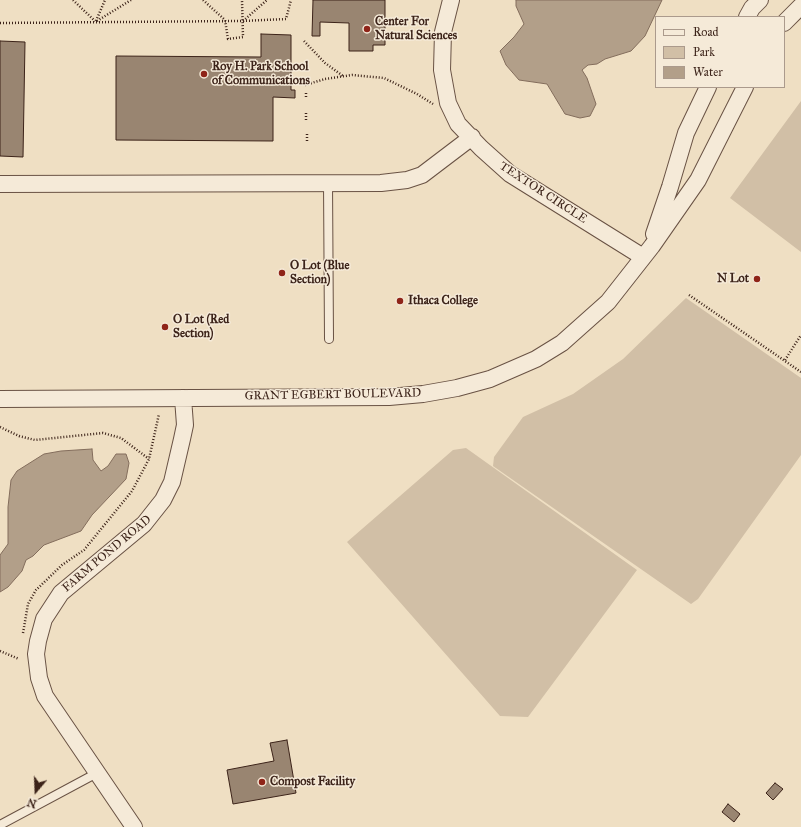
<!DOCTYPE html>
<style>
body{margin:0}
#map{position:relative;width:801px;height:827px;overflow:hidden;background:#efdfc3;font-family:"IM FELL Great Primer",serif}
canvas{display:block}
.legend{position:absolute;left:655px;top:16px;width:130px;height:72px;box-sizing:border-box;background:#f5ead8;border:1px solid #ab9a8c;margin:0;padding:5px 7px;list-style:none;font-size:12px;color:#3c2319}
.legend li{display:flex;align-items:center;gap:8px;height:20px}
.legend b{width:20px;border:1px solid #ab9a8c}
.north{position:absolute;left:16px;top:771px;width:40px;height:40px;-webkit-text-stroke:3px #f5ead8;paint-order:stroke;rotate:199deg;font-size:11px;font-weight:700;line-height:16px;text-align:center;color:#3c2319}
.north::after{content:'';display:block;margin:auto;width:14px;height:18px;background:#3c2319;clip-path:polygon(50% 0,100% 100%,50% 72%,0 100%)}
</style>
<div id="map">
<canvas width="801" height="827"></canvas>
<ul class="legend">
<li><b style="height:5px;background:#f5ead8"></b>Road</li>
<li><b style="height:11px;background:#d1bfa6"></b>Park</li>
<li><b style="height:11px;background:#b29f89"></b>Water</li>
</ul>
<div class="north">N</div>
</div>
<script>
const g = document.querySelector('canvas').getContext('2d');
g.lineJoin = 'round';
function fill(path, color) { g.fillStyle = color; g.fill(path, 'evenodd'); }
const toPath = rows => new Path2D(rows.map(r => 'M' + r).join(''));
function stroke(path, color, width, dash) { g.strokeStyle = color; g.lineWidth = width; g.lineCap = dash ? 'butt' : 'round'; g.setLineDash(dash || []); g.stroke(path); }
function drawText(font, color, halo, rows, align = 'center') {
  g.font = font + ' "IM FELL Great Primer",serif'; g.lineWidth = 3; g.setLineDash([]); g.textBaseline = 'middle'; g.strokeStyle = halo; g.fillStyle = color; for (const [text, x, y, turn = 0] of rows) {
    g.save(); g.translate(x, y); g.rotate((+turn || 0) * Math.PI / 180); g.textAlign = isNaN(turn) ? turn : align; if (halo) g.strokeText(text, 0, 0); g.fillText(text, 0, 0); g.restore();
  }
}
fill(toPath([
 [801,101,801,252,730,198],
 [686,298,801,378,801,455,698,599,691,604,493,466,494,457,523,417,573,394,623,359],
 [466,448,637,570,528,717,500,716,347,542,453,450]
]), '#d1bfa6');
const water = toPath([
 [516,0,662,0,645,36,631,51,605,59,597,64,588,65,582,70,587,78,596,104,590,116,580,118,565,114,547,84,519,80,506,65,500,51,514,37,524,24,516,6,516,0],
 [92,449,93,460,101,471,108,466,116,454,126,454,129,463,126,479,92,515,81,531,44,545,33,556,26,560,22,571,8,587,0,592,0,555,8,544,8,507,11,480,17,471,44,454,61,451,92,449]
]);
fill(water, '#b29f89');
stroke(water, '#836d5c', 1);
const building = toPath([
 [313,0,385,0,385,45,373,45,373,51,349,51,349,23,320,22,320,36,312,36,313,0],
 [261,34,291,35,291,90,295,90,295,98,273,97,273,141,116,140,116,56,261,57,261,34],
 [0,41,25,42,23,157,0,156,0,41],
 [287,740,296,793,233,804,227,770,274,761,270,743,287,740],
 [775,783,783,789,773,800,766,793,775,783],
 [728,804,740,814,734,822,722,812,728,804]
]);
fill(building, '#998571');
stroke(building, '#3c2319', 1);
const lane = toPath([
 [328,182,329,339],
 [0,825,97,773]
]);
const street = toPath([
 [451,0,443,32,442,70,448,103,458,124,481,148,510,174,643,257],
 [747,17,752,8,760,0],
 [784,23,801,6],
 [0,184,381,183,407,180,422,175,472,137],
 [654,234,670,187,686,133,708,87],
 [0,399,389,397,423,394,457,388,490,379,536,359,562,343,608,302,652,246,698,180,745,87],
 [134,827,45,696,39,678,36,654,38,641,44,619,61,593,144,524,163,500,172,482,182,439,185,425,183,398]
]);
stroke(lane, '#695244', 10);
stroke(street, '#695244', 18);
stroke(toPath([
 [73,0,95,21],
 [203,0,225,20,228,39,243,37,242,0],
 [96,21,105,0],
 [97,21,131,0],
 [243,21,267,0],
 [0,23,242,21,286,19,291,0],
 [304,41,325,63,343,76],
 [305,85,325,79,352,75,384,78,417,94,433,104],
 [306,93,306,99],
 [306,113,306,120],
 [307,134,307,141],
 [689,295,801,372],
 [785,360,801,335],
 [0,427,19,436,35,440,103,433,121,438,149,459],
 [23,633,28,604,36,590,62,565,84,550,132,491,149,459,159,414],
 [0,651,19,659]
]), '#3c2319', 2.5, [1, 2]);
stroke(lane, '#f5ead8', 8);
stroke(street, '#f5ead8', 16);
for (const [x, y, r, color] of [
 [367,29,4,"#8f2418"],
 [204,74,4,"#8f2418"],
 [282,273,4,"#8f2418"],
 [757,279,4,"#8f2418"],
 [400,301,4,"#8f2418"],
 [165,327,4,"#8f2418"],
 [262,782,4,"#8f2418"]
]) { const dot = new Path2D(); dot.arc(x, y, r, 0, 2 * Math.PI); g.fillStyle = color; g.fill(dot); stroke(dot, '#f5ead8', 1.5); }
drawText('bold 12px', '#3c2319', '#f5ead8', [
 ["Center For",375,22],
 ["Natural Sciences",375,36],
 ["Roy H. Park School",212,67],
 ["of Communications",212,81],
 ["O Lot (Blue",290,266],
 ["Section)",290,280],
 ["N Lot",749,279,"right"],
 ["Ithaca College",408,301],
 ["O Lot (Red",173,320],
 ["Section)",173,334],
 ["Compost Facility",270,782]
], 'left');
drawText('12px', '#3c2319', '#f5ead8', [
 ["TEXTOR CIRCLE",543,193,33],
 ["GRANT EGBERT BOULEVARD",333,395,-1],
 ["FARM POND ROAD",107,554,-40]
]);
</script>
